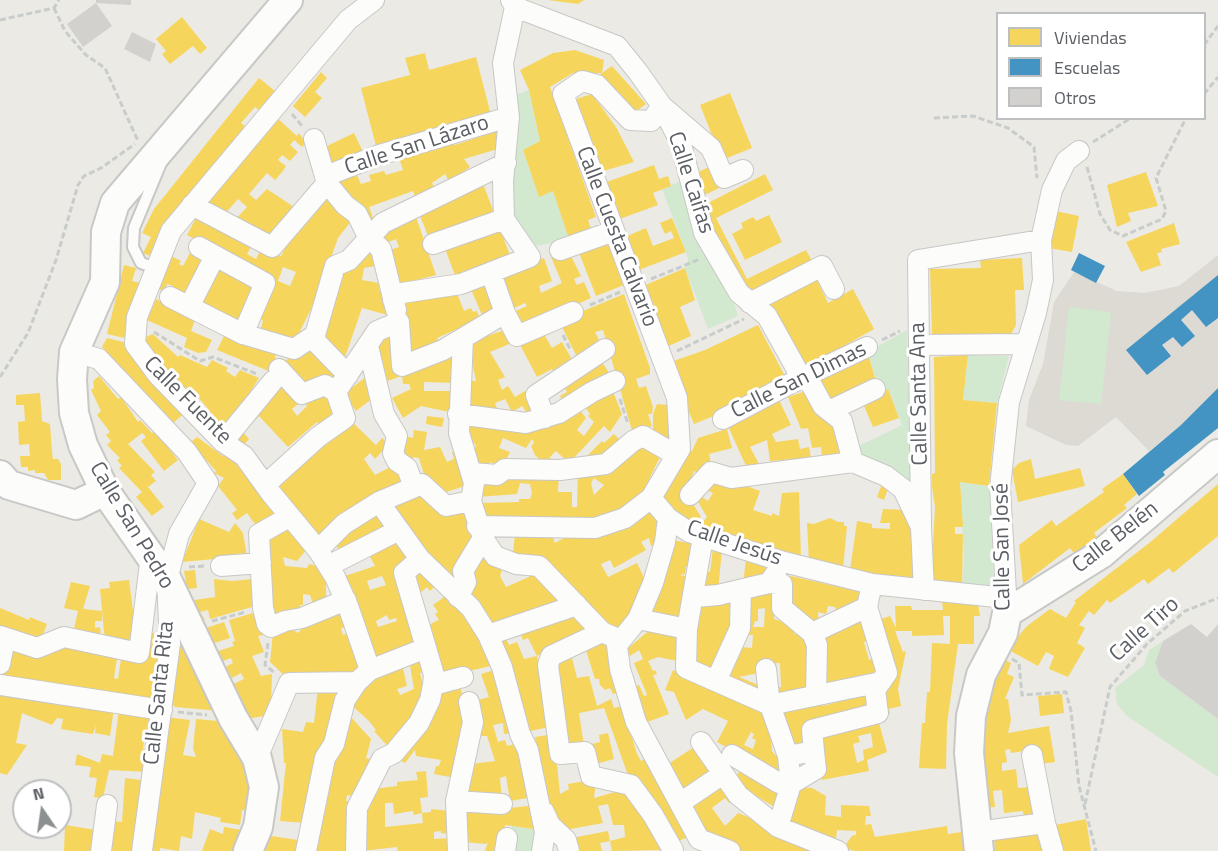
<!DOCTYPE html>
<meta charset="utf-8">
<style>
body{margin:0}
#map{position:relative;width:1218px;height:851px;overflow:hidden;background:#ebeae5;font-family:"Titillium Web",sans-serif}
canvas{display:block}
.legend{position:absolute;left:996px;top:12px;width:210px;height:108px;box-sizing:border-box;background:#fff;border:2px solid #bdbfc1;margin:0;padding:8px 10px;list-style:none;font-size:18px;color:#5b5f64}
.legend li{display:flex;align-items:center;gap:12px;height:30px}
.legend b{width:30px;border:2px solid #bdbfc1}
.north{position:absolute;left:12px;top:779px;width:60px;height:60px;box-sizing:border-box;background:#fff;border:2px solid #bdbfc1;border-radius:50%;rotate:347deg;font-size:16px;font-weight:700;line-height:24px;text-align:center;color:#5b5f64}
.north::after{content:'';display:block;margin:auto;width:21px;height:27px;background:#8d9091;clip-path:polygon(50% 0,100% 100%,50% 72%,0 100%)}
</style>
<div id="map">
<canvas width="1218" height="851"></canvas>
<ul class="legend">
<li><b style="height:16px;background:#f6d55c"></b>Viviendas</li>
<li><b style="height:16px;background:#4393c3"></b>Escuelas</li>
<li><b style="height:16px;background:#d2d1ce"></b>Otros</li>
</ul>
<div class="north">N</div>
</div>
<script>
const g = document.querySelector('canvas').getContext('2d');
g.lineJoin = 'round';
function fill(path, color) { g.fillStyle = color; g.fill(path, 'evenodd'); }
const toPath = rows => new Path2D(rows.map(r => 'M' + r).join(''));
function stroke(path, color, width, dash) { g.strokeStyle = color; g.lineWidth = width; g.lineCap = dash ? 'butt' : 'round'; g.setLineDash(dash || []); g.stroke(path); }
function drawText(font, color, halo, rows, align = 'center') {
  g.font = font + ' "Titillium Web",sans-serif'; g.lineWidth = 6; g.setLineDash([]); g.textBaseline = 'middle'; g.strokeStyle = halo; g.fillStyle = color; for (const [text, x, y, turn = 0] of rows) {
    g.save(); g.translate(x, y); g.rotate((+turn || 0) * Math.PI / 180); g.textAlign = isNaN(turn) ? turn : align; if (halo) g.strokeText(text, 0, 0); g.fillText(text, 0, 0); g.restore();
  }
}
fill(toPath([
 [1218,255,1218,388,1181,425,1149,451,1116,417,1078,446,1066,445,1026,426,1029,400,1043,364,1054,302,1074,272,1117,291,1144,293,1179,286]
]), '#dcdad3');
fill(toPath([
 [529,90,540,141,523,151,539,196,553,191,569,239,537,246,525,238,509,200,513,96],
 [681,181,692,229,728,286,738,316,708,329,685,268,689,264,686,252,662,189],
 [1069,307,1111,312,1101,404,1059,400],
 [907,330,912,493,857,452,859,446,902,425,888,389,880,392,868,352],
 [968,355,1009,356,997,403,963,400],
 [960,482,989,486,994,586,962,588,964,557],
 [1163,641,1155,663,1160,676,1218,719,1218,777,1127,716,1117,704,1115,688,1144,665,1149,650],
 [512,826,540,830,536,851,516,851,508,847]
]), '#d2e9d0');
fill(toPath([
 [548,0,584,0,578,4],
 [182,17,207,48,200,54,193,46,170,64,162,54,166,51,156,39],
 [575,50,604,60,602,73,573,73,550,87,596,217,588,220,592,231,569,239,553,191,539,197,523,150,540,141,529,90,520,70,553,53],
 [425,53,429,70,476,57,492,119,377,150,361,88,410,75,405,58],
 [612,66,646,104,631,115,599,75],
 [321,72,327,78,315,92,322,98,305,117,293,106],
 [259,78,275,91,259,110,255,107,241,123,245,126,170,220,150,256,143,253,151,237,142,233,154,209],
 [730,93,752,148,722,160,700,105],
 [592,94,616,127,634,162,600,172,573,100],
 [277,118,297,136,299,133,306,143,302,147,294,140,290,145,298,152,290,161,282,155,278,160,286,166,283,171,275,180,267,173,249,194,256,200,267,189,294,207,268,237,233,222,247,207,238,199,223,216,205,206],
 [497,131,501,148,464,159,470,167,449,181,445,174,432,183,435,190,416,200,413,191,369,207,375,223,366,227,357,202,349,205,336,177,354,169,361,184,371,181,369,175,384,171,386,175,403,170,399,158,452,140,455,145],
 [354,133,363,152,330,168,321,149],
 [654,165,659,179,668,176,671,186,653,193,658,205,617,220,604,183],
 [711,166,721,187,705,195,694,174],
 [1146,172,1158,206,1128,213,1131,221,1117,227,1107,185],
 [765,174,773,190,716,218,747,279,806,250,812,261,745,294,700,207],
 [483,184,495,215,429,238,418,211],
 [328,195,355,216,338,238,317,297,300,331,306,333,300,342,277,335,261,328,263,320,254,316,268,284,229,257,187,235,198,214,253,243,247,254,256,259,262,247,281,256,288,243],
 [283,267,296,272,290,286,278,281],
 [1055,211,1079,216,1072,252,1048,248],
 [415,214,436,275,393,286,384,252,399,247,396,239,381,245,377,231],
 [769,215,782,242,745,260,732,234,743,228,741,223,753,217,756,221],
 [672,218,686,252,636,271,625,237,646,228,653,246,674,238,671,231,665,234,660,223],
 [1174,223,1180,244,1161,249,1162,252,1157,253,1161,265,1141,272,1126,242],
 [499,226,511,258,456,278,444,246],
 [606,239,624,285,596,296,578,250],
 [375,247,381,265,364,268,362,280,379,283,379,290,387,287,395,317,362,308,344,360,319,336,328,320,346,267],
 [192,249,208,258,184,301,169,293,173,286,167,284,164,291,158,289,171,256,181,261,179,264,183,266],
 [569,252,581,276,574,279,577,285,584,282,591,298,571,307,569,302,542,314,544,318,516,330,511,313,527,306,525,303,510,310,496,273,544,258,552,281,539,286,541,293,562,283,551,257],
 [1022,258,1024,290,1015,290,1016,325,1010,336,932,336,930,269,981,268,980,260],
 [219,264,259,286,240,327,196,304],
 [124,265,136,268,132,281,140,283,124,338,107,334],
 [685,268,695,300,680,307,691,336,662,349,641,287],
 [487,277,499,309,483,317,469,285],
 [816,278,828,303,853,289,874,329,801,370,766,305],
 [456,291,464,311,471,308,473,312,477,311,480,319,437,338,440,345,406,360,398,302],
 [624,294,650,368,650,374,636,379,639,388,646,386,653,407,652,414,648,414,652,426,633,434,603,330,595,332,600,342,576,355,559,321],
 [156,299,195,320,191,331,212,340,206,352,198,353,184,347,187,338,147,320],
 [552,324,555,331,545,336,552,348,562,342,574,363,555,374,552,369,537,377,518,341],
 [758,325,786,378,716,415,694,424,668,363,705,350],
 [508,329,514,342,490,352,505,377,498,380,502,390,508,386,515,397,525,391,538,412,530,417,522,406,512,412,505,399,495,403,498,411,462,410,464,381,476,381,468,342],
 [396,330,398,370,460,345,458,383,424,382,424,391,456,391,454,413,421,406,403,418,392,398,411,389,409,384,403,384,402,376,384,382,377,336],
 [226,332,275,354,276,364,271,372,217,350],
 [153,334,178,357,180,355,207,367,212,360,228,368,226,371,235,377,240,370,259,378,226,431,199,398,167,374,141,339],
 [107,338,127,343,187,411,172,424,102,347],
 [311,342,339,374,305,388,281,362,303,353],
 [968,355,963,400,997,403,989,486,960,482,963,527,955,527,955,534,963,534,962,588,931,586,935,507,932,487,932,474,935,473,934,357],
 [869,357,876,381,827,404,815,381],
 [600,359,611,376,564,404,560,396,567,392,561,382],
 [99,376,118,399,121,397,138,422,140,420,152,433,155,431,178,460,164,471,141,441,146,437,142,433,128,444,155,472,151,475,156,481,148,487,164,507,152,516,136,497,142,492,119,468,122,466,117,460,120,458,107,445,111,441,106,435,110,432,97,415,101,411,91,390,94,388,93,381],
 [367,376,373,398,356,411,344,394],
 [280,377,324,389,335,413,318,424,317,422,288,447,259,416,243,432,249,439,242,447,232,434],
 [303,400,307,406,297,416,292,409],
 [611,387,622,414,610,432,604,426,569,463,556,451,549,458,554,459,555,465,546,466,535,455,531,446,534,443,532,439,526,448,503,438,499,448,510,452,503,467,490,462,487,471,474,469,473,456,476,445,463,434,463,420,493,423,576,405,586,418,577,430,584,436,594,422,588,416,590,414,581,402],
 [888,389,899,418,873,427,862,401],
 [809,390,837,421,841,443,839,453,822,456,821,447,812,448,808,428,801,429,788,397],
 [40,393,42,421,50,424,52,452,53,459,58,459,61,464,61,480,48,480,44,473,35,473,35,470,28,471,28,467,21,467,20,456,30,456,29,444,19,445,18,422,25,421,24,405,16,405,16,395],
 [779,400,791,425,772,434,776,442,798,439,800,449,809,447,811,458,770,461,767,440,750,447,759,464,746,466,727,424],
 [657,404,668,405,671,432,668,443,653,434,653,414],
 [427,416,444,418,442,427,426,424],
 [350,420,376,445,382,438,389,444,375,459,370,453,364,459,375,475,396,464,404,484,318,539,272,486],
 [727,429,732,448,709,454,711,463,705,462,700,474,694,471,686,492,701,517,686,528,660,494,683,447,692,451,698,438],
 [414,430,427,432,424,450,440,447,447,462,454,459,452,452,460,450,471,484,440,494,426,481,419,458,413,457,413,462,402,461,404,436,413,438],
 [614,434,622,442,604,460,586,457,602,441,604,443],
 [197,437,223,456,225,453,239,458,283,515,260,531,247,513,237,520,232,513,237,510,218,486,224,478,214,473,216,471,198,451,196,453,191,442],
 [641,441,662,453,637,504,604,517,577,520,477,520,481,503,519,502,519,499,530,499,532,493,530,484,520,483,517,494,477,497,478,477,559,473,558,492,572,492,572,507,577,507,578,473,599,469,605,474,611,465],
 [594,478,604,485,594,495,591,483],
 [1031,459,1035,479,1080,468,1085,486,1018,502,1012,470,1019,463],
 [714,474,760,491,753,510,772,516,772,513,779,516,782,493,799,492,801,558,729,538,700,525,707,517,698,502,702,497,708,501,713,493,706,490],
 [1123,474,1137,494,1124,505,1127,508,1094,533,1098,538,1076,556,1070,548,1023,584,1019,545,1052,520,1056,526,1104,492,1102,489],
 [883,481,890,483,884,500,877,497],
 [1218,484,1218,536,1173,573,1169,568,1148,584,1144,579,1110,603,1107,600,1094,615,1089,611,1079,625,1085,628,1077,643,1085,648,1068,677,1049,669,1054,656,1046,652,1038,666,1007,649,1027,626,1050,609,1066,618,1076,602,1074,601,1148,544],
 [420,490,442,515,468,507,475,536,460,584,452,589,388,507],
 [883,509,906,510,915,552,913,576,909,580,850,570,857,521,872,524,872,528,890,529,890,523,880,523],
 [378,510,392,528,340,551,332,540],
 [655,510,662,541,651,546,649,538,641,542,646,550,614,568,610,560,601,564,608,577,637,563,646,582,633,617,616,632,513,554,515,533,552,535,555,543,571,534],
 [830,518,838,522,844,522,844,526,847,526,843,569,809,562,807,523,814,524],
 [199,519,229,532,235,523,243,533,247,556,182,562],
 [286,523,306,550,297,561,283,557,285,566,307,568,309,564,317,566,326,577,326,604,315,609,310,595,303,594,303,605,299,605,306,612,269,623,263,537],
 [398,535,415,557,404,566,420,645,373,663,342,577,375,566,367,551],
 [382,576,386,585,370,590,367,581],
 [387,615,389,620,396,618,397,621,378,627,376,621],
 [672,540,700,545,696,567,686,566,685,574,680,575,694,578,683,624,646,615],
 [713,548,722,549,718,592,699,591,700,571,710,572],
 [478,555,494,566,503,566,500,576,506,587,529,577,525,568,538,568,563,601,491,629,466,597,471,584,476,582,468,574],
 [746,558,769,564,764,580,743,586],
 [422,566,437,584,430,591,427,587,420,593,409,575],
 [195,570,197,588,187,589,184,571],
 [791,576,861,592,862,604,838,616,835,607,828,606,826,614,818,612,819,626,796,610,790,599,788,577],
 [214,579,232,581,253,579,259,605,210,619,208,610,200,612,205,620,190,623,188,601,215,597],
 [129,580,133,611,135,648,105,642,100,589,110,588,109,582],
 [71,582,90,586,83,609,102,611,102,621,95,621,95,628,100,627,101,638,73,633,78,611,64,608],
 [774,590,774,619,797,626,794,634,808,635,811,692,779,700,771,689,781,687,780,663,757,664,758,673,739,677,763,687,765,697,728,678,733,646,752,648,753,635,742,635,742,599],
 [765,608,764,627,753,627,755,621,758,621,758,609],
 [447,595,467,609,495,665,439,678,424,627,439,620,435,614,438,612,433,605],
 [734,596,737,625,723,656,716,658,717,665,706,668,691,664,697,601],
 [942,601,978,604,980,616,974,616,974,644,958,644,947,724,946,769,919,768,922,723,925,723,927,692,930,692,932,643,950,644,950,616,943,616,944,635,912,636,912,631,895,631,903,652,906,651,898,689,901,706,889,709,890,714,881,715,878,620,890,616,896,628,895,606,911,606,912,610,943,610],
 [342,606,351,626,341,628,343,635,352,632,362,666,359,673,286,677,270,662,273,632,285,625,298,633,306,624],
 [0,608,29,620,30,617,47,624,39,645,0,629],
 [260,611,267,634,258,636,264,652,252,656,261,676,272,674,271,702,264,716,247,719,246,711,241,712,227,687,244,679,241,673,232,678,225,667,233,663,231,658,223,661,218,651,234,646,232,642,235,641,229,620],
 [569,611,572,618,578,618,587,629,584,635,537,656,549,727,526,732,497,640,505,637,509,645,517,642,524,659,537,656,528,638,523,640,520,632],
 [863,612,871,639,864,642,869,660,877,657,881,673,820,690,816,634],
 [224,622,230,638,211,644,206,628],
 [652,628,685,632,682,662,658,657,648,661,653,671,655,670,657,674,653,675,669,714,642,724,628,689,639,685,644,696,647,695,634,663,643,659,639,650,630,656,627,649],
 [146,632,166,635,157,701,0,679,8,645,62,644,118,652,114,678,118,679,122,652],
 [609,636,622,692,613,694,610,688,605,690,600,685,599,679,595,679,584,644],
 [176,643,185,644,220,711,175,707,171,703,178,666,173,666],
 [424,652,427,672,420,673,423,685,429,682,410,728,391,750,374,731,376,730,369,721,349,703,378,676,402,664,407,686,397,689,400,695,414,689,409,660],
 [571,654,577,678,589,676,597,706,611,699,614,708,622,706,637,754,641,761,649,757,688,834,686,838,673,843,629,778,604,708,579,713,584,746,562,750,554,659],
 [1003,659,1011,663,1007,674,1014,677,1005,699,1008,699,1011,720,1008,733,1049,726,1055,762,1039,764,1037,749,1011,753,1010,749,1005,750,1007,762,1002,763,1002,771,1016,769,1018,788,1031,787,1036,818,1024,819,1023,811,1004,813,1002,790,993,791,995,807,983,808,985,699],
 [498,669,515,733,504,734,503,723,493,725,498,742,505,740,507,746,519,743,533,797,510,801,506,776,500,778,502,800,464,798,471,764,495,761,487,736,475,736,471,702,489,697,481,674],
 [673,670,769,711,772,751,787,768,783,778,717,742,728,721,703,709,686,720,674,692,665,690],
 [751,732,754,734,752,738,756,740,753,749,744,745],
 [459,682,467,715,455,778,434,774,436,766,439,766,441,760,416,756,415,750,405,763,395,757,435,689],
 [318,687,337,688,327,746,320,745,306,823,280,821,286,763,284,763,282,729,303,732,306,722,314,723],
 [0,689,114,708,110,736,95,733,96,725,93,734,73,731,61,729,63,719,57,718,52,725,22,713,16,743,27,745,7,775,0,773],
 [869,693,872,711,802,741,806,751,790,755,779,709,821,697,823,706],
 [1062,694,1064,713,1040,716,1038,696],
 [119,709,156,716,152,742,144,741,143,749,152,750,149,772,109,770,103,798,94,797,97,778,89,777,91,767,75,765,77,754,100,763,102,754,113,756],
 [350,716,371,739,366,758,373,760,358,797,347,795,346,801,352,802,351,851,310,851,319,795],
 [166,717,190,720,183,755,196,757,193,748,196,719,229,722,252,766,250,811,242,810,240,825,220,822,221,818,195,812,192,839,181,836,179,851,160,848,160,851,149,851],
 [878,719,887,752,867,760,869,771,822,780,815,736],
 [871,733,873,747,863,750,864,760,857,763,853,744,860,742,858,736],
 [608,733,614,759,596,764,588,745,600,742,599,735],
 [554,734,560,794,569,789,568,784,585,781,596,782,594,798,615,792,613,784,634,794,665,850,612,851,610,841,625,837,624,825,613,825,608,804,598,806,603,823,560,831,543,796,535,737],
 [699,744,719,774,685,797,668,764],
 [742,767,786,793,778,809,733,782],
 [426,771,428,797,420,798,422,813,414,815,413,811,394,814,393,803,385,803,385,827,423,823,422,813,431,812,431,809,450,811,449,834,441,833,441,831,434,832,434,839,452,838,454,851,398,851,397,847,362,851,360,830,373,789,397,786,397,782,418,780,416,772],
 [125,778,148,781,137,851,106,851,110,821,122,822],
 [721,778,736,800,729,803,725,798,712,808,725,826,738,813,812,843,810,851,738,851,711,841,684,802],
 [793,787,812,788,826,796,825,815,841,817,841,805,869,806,871,816,866,816,865,825,871,824,875,837,947,826,948,834,968,831,969,851,855,851,843,848,852,836,856,835,856,831,837,830,836,839,818,838,782,824],
 [461,805,510,808,536,805,540,830,505,825,502,851,485,851,488,842,486,844,464,842],
 [1086,819,1091,851,1060,851,1055,825],
 [65,825,96,830,93,851,64,851],
 [224,827,242,830,235,851,202,851,210,829,223,834],
 [608,831,610,841,600,843,602,851,575,851,572,838],
 [1040,832,1045,851,995,851,994,835],
 [265,835,304,841,302,851,258,851]
]), '#f6d55c');
fill(toPath([
 [1079,253,1105,266,1096,283,1071,270],
 [1218,275,1218,318,1206,327,1192,310,1181,320,1195,336,1182,347,1173,337,1162,345,1171,356,1147,375,1126,350],
 [1218,388,1218,428,1163,472,1165,475,1139,496,1123,474,1181,425]
]), '#4393c3');
fill(toPath([
 [96,0,131,0,131,5,96,3],
 [96,3,112,26,83,47,67,24],
 [132,32,156,44,150,62,124,49],
 [1191,624,1207,637,1218,624,1218,719,1160,676,1155,663,1163,641]
]), '#d2d1ce');
const lane = toPath([
 [156,268,141,263,133,247,134,228,161,163]
]);
const street = toPath([
 [511,0,515,7,617,46,638,72,662,106,681,144,704,233,739,293,767,316,796,368,799,379,810,382,823,406,842,421,853,462],
 [314,139,327,183,345,205,357,214,368,237,381,249,396,310],
 [192,205,272,247,327,183,331,174,379,155,509,117],
 [433,244,504,219],
 [199,247,265,283,243,334],
 [560,250,614,231],
 [491,273,505,313],
 [170,297,243,334,294,349,315,335],
 [393,300,402,293,461,284,530,257,504,219,503,181,509,117,503,63,515,7],
 [750,303,822,266,834,289],
 [189,307,215,256],
 [463,338,459,433,474,483,471,501,483,538,495,556,516,564,539,566,602,632,616,638,620,669,636,722,699,839,730,851],
 [919,345,1025,344],
 [368,346,384,414,397,436,393,453,397,461,407,468,414,487],
 [74,352,99,359,187,452,208,483,179,534,167,580,170,644,142,851],
 [348,375,316,342,315,335,335,266,349,260,383,223,506,163],
 [336,392,377,331,399,322,402,366,443,350,505,313,517,336,573,312],
 [829,411,875,389],
 [458,414,526,423,559,413,592,392,615,381],
 [545,418,536,395,605,349],
 [723,419,799,379,867,347],
 [223,442,273,381],
 [472,473,497,475,505,469,560,470,606,464,633,441,643,436,676,455],
 [265,485,318,437,345,418,336,392,325,385,302,394,279,369],
 [690,495,711,472,731,478,853,462,886,476,903,489,921,527,924,590],
 [651,498,680,449,677,398,563,94,582,81,597,85,630,120,651,121,662,106,711,148,724,178,743,170],
 [379,502,420,559,471,608,488,635,502,667,520,734,528,750,545,832,542,851],
 [289,517,259,534,263,608,267,624,271,627,285,621,302,618,346,600],
 [477,526,595,528,625,518,651,498,668,518,689,532,784,562,872,584,1006,598],
 [921,527,918,260,1041,240],
 [703,537,687,629,686,668,770,705,788,756,791,784,778,827],
 [318,550,344,524,379,502,422,484,446,506,471,501],
 [420,559,404,573,434,675,433,685],
 [221,566,261,563],
 [328,566,399,530],
 [769,583,782,584,782,608,812,633,817,645,816,695],
 [458,597,466,582,463,571,483,538],
 [695,597,718,595,769,583,776,573],
 [1007,610,1000,488,1009,402,1036,313,1043,280,1041,240,1052,190,1066,161,1079,151],
 [638,619,687,629],
 [602,632,551,656,548,665,560,754,585,752,591,776,631,785,653,815,673,850],
 [812,633,867,607],
 [488,635,577,605],
 [0,636,37,648,64,637,139,653,151,555],
 [618,644,638,619,653,583,665,542,668,518],
 [0,664,5,639],
 [766,669,770,705,881,682],
 [370,670,348,606,335,577,318,550,270,492,244,456,223,442,158,375,135,344,137,317,171,231,348,20,374,0],
 [716,681,740,628,741,590],
 [0,685,162,710],
 [701,742,738,795,778,827,838,851],
 [732,755,779,783,791,784,816,769,814,751],
 [1032,755,1045,823],
 [788,756,814,751,812,730,878,713,875,690,887,673,867,607,872,584],
 [257,758,289,683,357,682],
 [456,801,502,804],
 [680,803,723,774],
 [544,812,550,825,566,840,569,851],
 [977,832,1045,823,1053,851],
 [101,851,107,805],
 [306,851,325,758,334,744,345,700,357,682,370,670,426,648],
 [356,851,357,808,382,759,394,753,419,723,430,700,433,685,463,677],
 [458,851,456,801,473,722,469,702],
 [505,851,507,838]
]);
const secondary = toPath([
 [0,475,9,485,76,505,105,491],
 [248,851,258,827,264,787,257,758,233,718,167,580,105,491,83,445,74,413,72,379,74,352,105,282,106,232,115,203,288,0],
 [979,851,969,753,971,716,981,675,1003,633,1007,613,1101,554,1218,454]
]);
stroke(lane, '#c8c7c6', 14);
stroke(street, '#c8c7c6', 22);
stroke(secondary, '#c8c8c7', 32);
stroke(toPath([
 [54,8,65,31,86,55,105,68,138,141],
 [0,20,54,8,59,0],
 [1204,45,1218,26],
 [1204,94,1218,77],
 [292,114,303,127],
 [934,118,973,116,1008,128,1034,147,1037,178],
 [1093,142,1131,118],
 [1087,167,1100,214,1110,230,1123,236,1162,219,1166,211,1156,178,1186,118],
 [651,279,700,259],
 [590,305,620,292],
 [154,332,200,361,213,357,257,374],
 [563,335,571,351],
 [882,340,900,331],
 [677,351,744,319],
 [0,377,28,333,56,260,78,185,84,176,101,168,135,144],
 [620,399,628,424],
 [189,567,204,566],
 [212,621,246,612],
 [268,643,265,665,275,673],
 [1012,659,1019,663,1022,695,1066,692,1071,711,1079,786,1096,851],
 [178,712,207,715],
 [1085,804,1110,687,1147,644,1185,611,1218,598]
]), '#c8ccca', 3, [6, 3]);
stroke(lane, '#fcfcfb', 10);
stroke(street, '#fcfcfb', 20);
stroke(secondary, '#fcfcfb', 28);
drawText('22px', '#5b5f64', '#fff', [
 ["Calle San Lázaro",417,146,-18],
 ["Calle Caifas",690,183,72],
 ["Calle Cuesta Calvario",616,237,69],
 ["Calle San Dimas",799,381,-26],
 ["Calle Santa Ana",920,394,-91],
 ["Calle Fuente",187,401,45],
 ["Calle San Pedro",131,526,59],
 ["Calle Belén",1116,538,-38],
 ["Calle Jesús",734,544,19],
 ["Calle San José",1003,547,-91],
 ["Calle Tiro",1145,630,-42],
 ["Calle Santa Rita",160,693,-84]
]);
</script>
